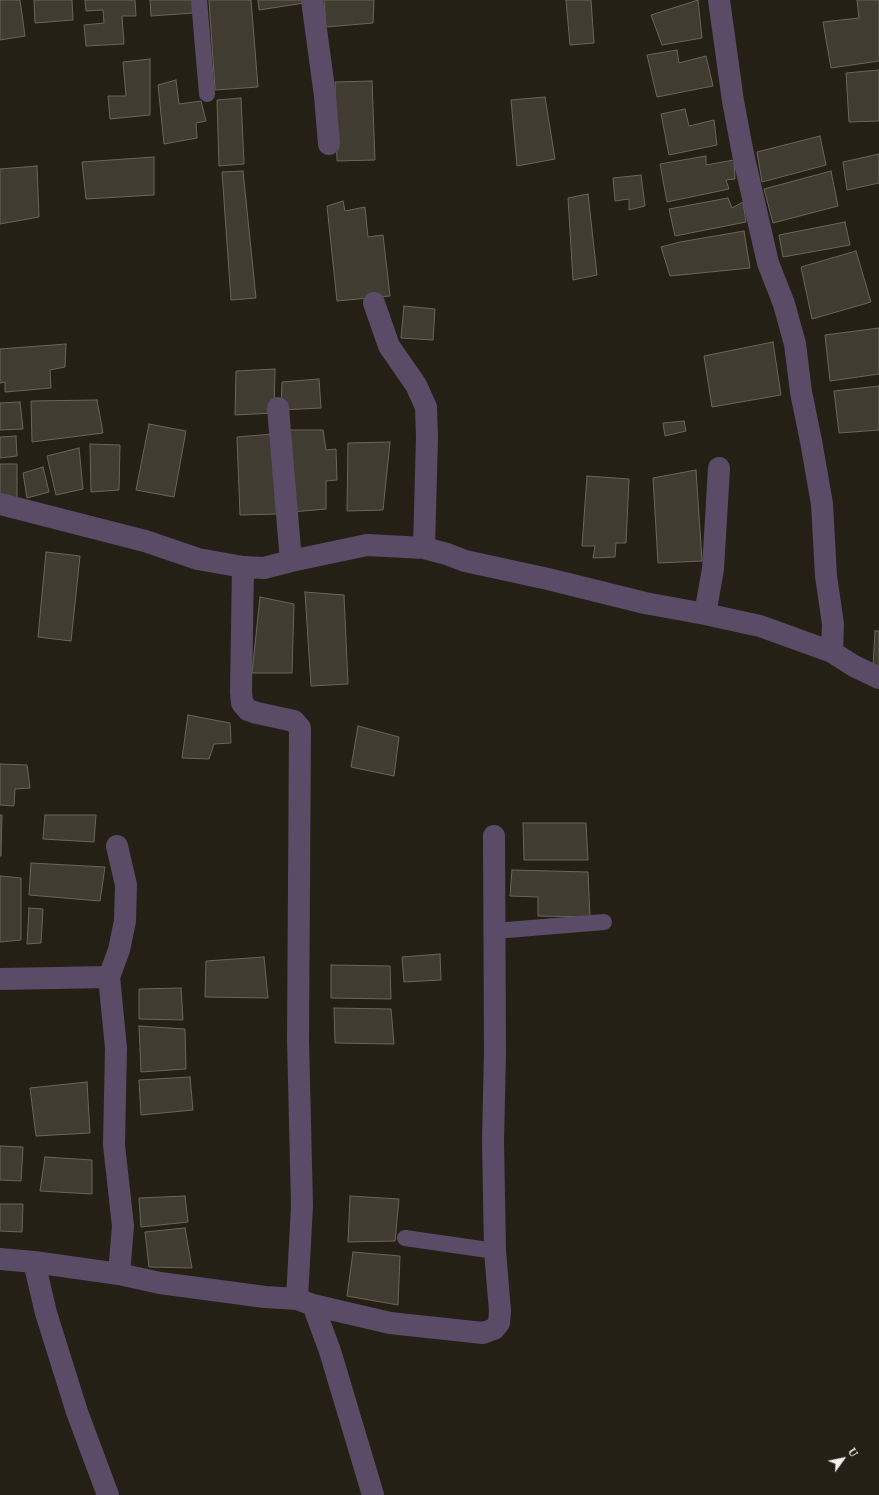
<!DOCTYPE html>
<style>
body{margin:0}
#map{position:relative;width:879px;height:1495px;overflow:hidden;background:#252016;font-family:"PT Serif",serif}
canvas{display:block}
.north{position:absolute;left:823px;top:1439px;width:40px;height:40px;-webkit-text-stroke:3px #252016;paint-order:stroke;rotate:57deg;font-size:11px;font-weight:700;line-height:16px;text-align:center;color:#f3efe9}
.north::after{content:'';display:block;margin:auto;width:14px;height:18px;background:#f3efe9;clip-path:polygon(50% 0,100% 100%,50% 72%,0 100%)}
</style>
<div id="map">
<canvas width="879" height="1495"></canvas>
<div class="north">U</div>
</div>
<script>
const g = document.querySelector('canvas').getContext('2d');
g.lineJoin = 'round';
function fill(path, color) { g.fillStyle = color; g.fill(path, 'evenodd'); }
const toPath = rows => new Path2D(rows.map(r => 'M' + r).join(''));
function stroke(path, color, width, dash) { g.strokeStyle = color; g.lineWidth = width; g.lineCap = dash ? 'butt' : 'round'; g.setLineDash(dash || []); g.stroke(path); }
const building = toPath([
 [0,0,20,0,25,36,0,40,0,0],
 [34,0,72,0,73,20,35,23,34,0],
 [85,0,135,0,136,16,122,16,124,44,86,46,84,25,104,23,103,10,86,11,85,0],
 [150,0,193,0,194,13,151,16,150,0],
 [209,0,251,0,258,87,215,90,209,0],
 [258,0,304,0,304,3,259,10,258,0],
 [324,0,374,0,373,23,326,27,324,0],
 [566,0,591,0,594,43,570,45,566,0],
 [698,0,702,38,662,45,651,15,698,0],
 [857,0,879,0,879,61,831,68,823,22,859,18,857,0],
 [677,50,679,63,706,56,713,86,657,97,647,55,677,50],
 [150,59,150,115,110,119,108,96,126,96,123,62,150,59],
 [879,70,879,121,849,122,846,73,879,70],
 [176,80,179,104,201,101,206,121,196,123,197,138,164,144,158,85,176,80],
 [372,81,375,160,337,161,335,82,372,81],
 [545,97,555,159,517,166,511,100,545,97],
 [241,98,244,164,219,166,217,100,241,98],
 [685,109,689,126,714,120,717,145,669,155,661,114,685,109],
 [820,136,826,165,762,182,757,152,820,136],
 [879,154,879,183,847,190,843,162,879,154],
 [706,156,706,165,734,160,735,179,726,180,729,189,667,202,660,164,706,156],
 [154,157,154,195,86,199,82,162,154,157],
 [37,166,39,217,0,224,0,169,37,166],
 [243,171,256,298,231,300,222,172,243,171],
 [831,171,838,206,773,223,764,189,831,171],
 [641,175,645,206,629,210,629,199,615,201,613,178,641,175],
 [588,194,597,275,573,280,568,198,588,194],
 [728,198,732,208,743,202,746,222,675,236,669,209,728,198],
 [343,201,345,211,365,207,368,237,383,235,390,296,337,301,327,206,343,201],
 [845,222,850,245,783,257,779,235,845,222],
 [744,231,750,268,670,276,661,247,680,242,744,231],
 [856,251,871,302,812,319,801,267,856,251],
 [404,306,435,309,433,340,401,338,404,306],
 [879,328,879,374,830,381,825,335,879,328],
 [773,342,781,395,712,407,704,356,773,342],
 [66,344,65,367,50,370,51,388,5,392,5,382,0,383,0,349,66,344],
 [275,369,274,413,235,415,236,371,275,369],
 [319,379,321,408,281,410,282,382,319,379],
 [879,386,879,430,839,433,834,391,879,386],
 [97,400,103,433,32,442,31,401,97,400],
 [20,402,23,429,0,430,0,403,20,402],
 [684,421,686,431,665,436,663,423,684,421],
 [149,424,186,431,174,497,136,490,149,424],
 [288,430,323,430,326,450,336,449,337,480,326,481,326,509,292,512,288,430],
 [273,434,279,514,240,515,237,437,273,434],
 [16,436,17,456,0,458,0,437,16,436],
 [390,442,383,510,347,511,348,443,390,442],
 [90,444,120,445,119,490,91,492,90,444],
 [79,448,83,489,56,495,47,456,79,448],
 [0,464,17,464,17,499,0,498,0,464],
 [43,467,49,492,27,498,23,473,43,467],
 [696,470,702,561,658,563,653,478,696,470],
 [587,476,629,479,626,543,616,543,615,557,593,558,595,546,582,546,587,476],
 [46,552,80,556,71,641,38,637,46,552],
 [305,592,344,595,348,684,311,686,305,592],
 [260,597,294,604,292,673,252,673,260,597],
 [875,631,879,631,879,667,873,667,875,631],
 [188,715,230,723,231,743,214,744,209,759,182,758,188,715],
 [358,726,399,737,394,776,351,767,358,726],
 [0,764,27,765,30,788,15,789,14,806,0,805,0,764],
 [0,815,2,815,1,856,0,856,0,815],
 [45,815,96,815,94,842,43,839,45,815],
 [523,823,586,823,588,860,524,860,523,823],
 [31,863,105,867,100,901,29,895,31,863],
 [512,870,588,872,590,917,538,916,538,897,510,896,512,870],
 [0,876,21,878,21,940,0,942,0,876],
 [29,908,43,909,41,943,27,944,29,908],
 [440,954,441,980,404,982,402,957,440,954],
 [264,957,268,998,205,997,206,961,264,957],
 [331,965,390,966,391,999,331,998,331,965],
 [181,988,183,1020,139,1019,139,989,181,988],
 [334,1008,391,1009,394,1044,335,1043,334,1008],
 [139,1026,185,1029,186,1069,141,1072,139,1026],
 [190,1077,193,1110,141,1115,139,1080,190,1077],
 [87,1082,90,1133,36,1136,30,1088,87,1082],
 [0,1146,23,1147,21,1181,0,1180,0,1146],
 [45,1157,92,1160,92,1194,40,1191,45,1157],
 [185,1196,188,1222,141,1227,139,1198,185,1196],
 [350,1196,399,1199,395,1241,348,1242,350,1196],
 [0,1204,23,1204,22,1232,0,1231,0,1204],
 [185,1228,192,1268,149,1267,145,1232,185,1228],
 [353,1252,400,1256,398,1305,347,1296,353,1252]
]);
fill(building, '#413c32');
stroke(building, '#6a6559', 1);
stroke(toPath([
 [199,0,207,94],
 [495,931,604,922],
 [405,1238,495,1251]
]), '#5a4b66', 16);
stroke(toPath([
 [312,0,325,96,329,144],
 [719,0,733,101,743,154,768,263,784,304,795,344,801,392,811,441,822,504,826,576,833,624,832,652],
 [374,303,389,346,416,385,426,407,427,437,424,548],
 [278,408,291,561],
 [0,504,145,541,198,559,243,567,264,568,291,561,367,545,424,548,447,554,465,561,548,579,645,603,705,614,760,626,832,652,854,666,879,678],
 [243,567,241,692,242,703,248,710,257,713,294,721,300,728,298,1039,302,1206,297,1299],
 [705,614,713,569,719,468],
 [117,846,126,885,125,921,119,950,109,977,116,1048,114,1145,123,1226,119,1274],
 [0,979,109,977],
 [0,1259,34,1262,119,1274,160,1283,265,1297,297,1299,313,1305,390,1323,483,1333,494,1329,499,1323,500,1311,495,1251,493,1141,495,1052,494,836],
 [34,1262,46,1313,77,1412,108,1495],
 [313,1305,330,1351,373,1495]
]), '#5a4b66', 22);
</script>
